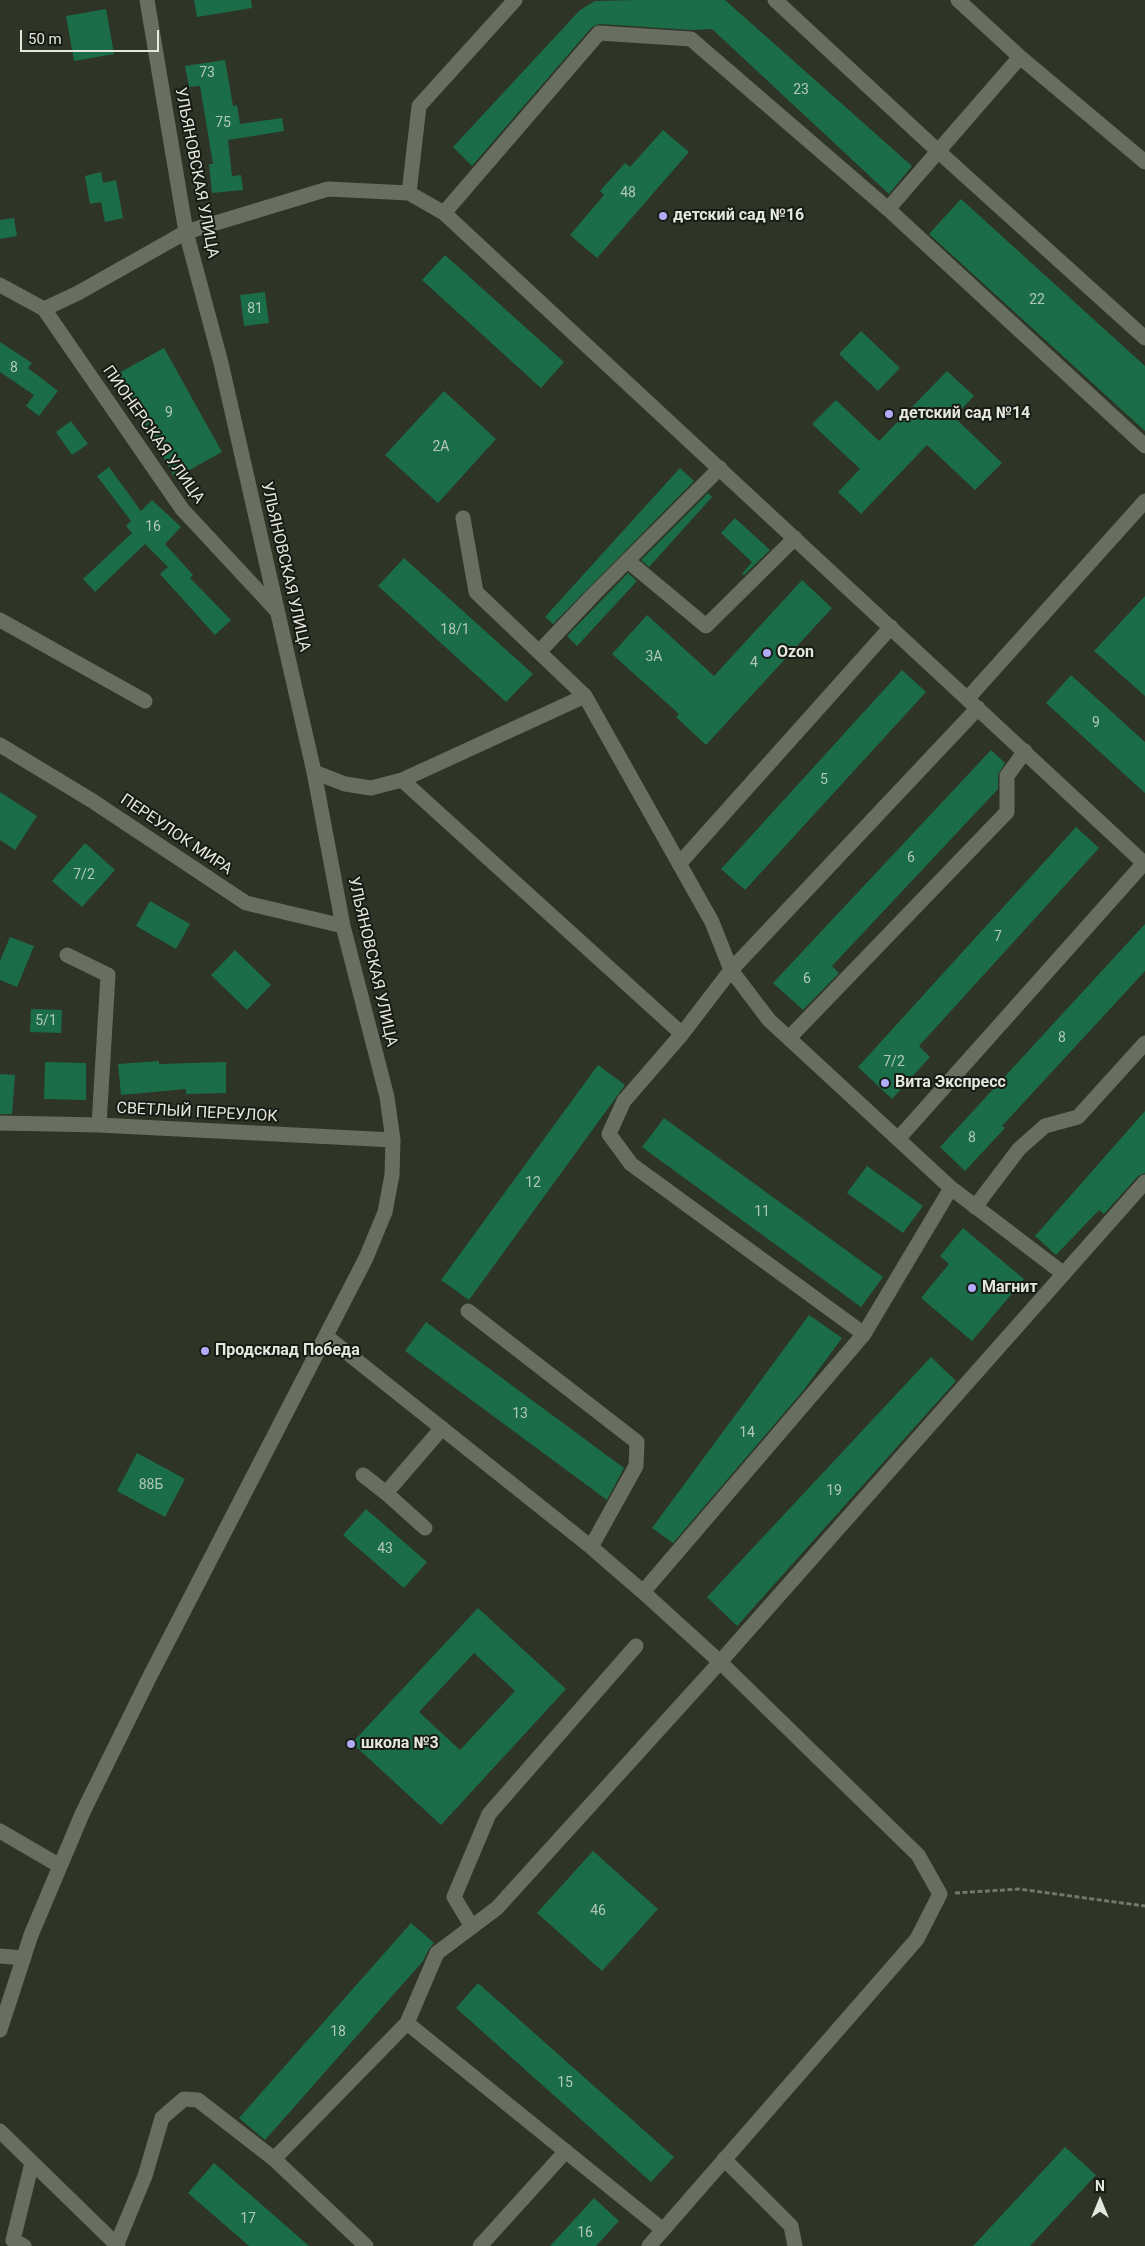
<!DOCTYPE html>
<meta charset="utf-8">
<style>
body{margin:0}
#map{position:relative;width:1145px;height:2246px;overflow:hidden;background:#2e3426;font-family:Roboto,sans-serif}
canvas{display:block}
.north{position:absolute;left:1075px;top:2176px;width:50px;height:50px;-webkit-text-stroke:4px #181b14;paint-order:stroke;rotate:0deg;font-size:14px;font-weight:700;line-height:20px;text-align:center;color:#e3e7de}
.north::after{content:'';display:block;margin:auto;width:18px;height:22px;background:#e3e7de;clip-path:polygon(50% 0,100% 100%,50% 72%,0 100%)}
.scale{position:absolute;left:20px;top:30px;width:139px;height:22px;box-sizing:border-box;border:2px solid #e3e7de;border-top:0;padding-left:6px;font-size:15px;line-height:18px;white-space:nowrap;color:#e3e7de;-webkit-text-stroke:4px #181b14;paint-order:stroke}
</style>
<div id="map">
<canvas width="1145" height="2246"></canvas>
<div class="north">N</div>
<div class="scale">50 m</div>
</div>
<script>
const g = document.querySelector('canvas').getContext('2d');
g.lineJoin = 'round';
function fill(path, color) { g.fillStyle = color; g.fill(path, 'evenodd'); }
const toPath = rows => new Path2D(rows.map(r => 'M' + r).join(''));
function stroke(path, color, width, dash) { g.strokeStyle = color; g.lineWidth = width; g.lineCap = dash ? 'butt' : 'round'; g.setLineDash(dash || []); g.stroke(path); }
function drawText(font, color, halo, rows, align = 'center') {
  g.font = font + ' Roboto,sans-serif'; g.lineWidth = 4; g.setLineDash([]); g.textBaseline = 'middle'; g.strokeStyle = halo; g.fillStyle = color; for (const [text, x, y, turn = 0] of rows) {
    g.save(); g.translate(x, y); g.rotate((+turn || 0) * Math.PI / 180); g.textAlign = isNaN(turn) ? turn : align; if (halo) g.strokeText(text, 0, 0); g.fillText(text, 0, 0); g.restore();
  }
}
fill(toPath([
 [194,0,251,0,252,8,197,17],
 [637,0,725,0,912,166,889,194,712,29,692,30,600,24,592,27,472,166,453,147,580,10,595,1],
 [106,9,114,54,74,61,66,16],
 [225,60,233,106,237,105,240,124,282,118,284,131,228,140,232,176,241,175,243,190,212,193,209,164,213,164,200,86,189,87,185,66],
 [663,130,689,152,597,258,570,235,604,195,600,191,625,163,630,167],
 [101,172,103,183,116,180,123,218,105,222,101,202,90,204,85,176],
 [961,199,1145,366,1145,431,929,234],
 [14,218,17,236,0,239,0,220],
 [445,255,564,362,541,388,422,280],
 [265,292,269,323,244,326,240,295],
 [861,331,900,368,878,391,839,354],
 [0,342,32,363,28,368,58,391,39,416,26,406,34,395,0,372],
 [164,348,222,452,175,478,117,374],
 [947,371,974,396,954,417,1002,463,975,490,927,445,861,514,838,492,860,469,812,424,836,400,879,441],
 [444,391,496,439,438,503,385,455],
 [71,421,88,444,72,455,56,432],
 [109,467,141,511,152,500,181,527,165,544,193,575,190,578,231,620,215,635,160,574,168,567,145,544,95,592,83,579,132,533,126,526,131,521,97,476],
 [680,468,694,481,553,624,545,617],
 [708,493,712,497,649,567,641,560],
 [735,518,770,550,744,575,742,574,752,562,721,533],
 [404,558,533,674,506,702,378,586],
 [628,573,637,581,577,646,567,636],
 [802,580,832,608,706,745,676,717,679,714,612,654,647,615,714,676],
 [1145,596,1145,696,1094,651],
 [902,670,926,692,745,890,721,869],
 [1071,675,1145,742,1145,793,1046,703],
 [991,750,1005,763,998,775,998,789,832,966,839,973,803,1010,773,983],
 [0,792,37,816,15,850,0,840],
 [1076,827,1099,848,919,1046,930,1057,892,1099,858,1067],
 [85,843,115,870,82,907,52,881],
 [150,901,190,924,176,949,136,926],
 [1145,924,1145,971,1002,1126,1005,1128,965,1171,940,1147],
 [10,937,34,946,17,987,0,980,0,961],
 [235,950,271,985,247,1010,211,975],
 [31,1009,62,1010,61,1033,30,1032],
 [159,1061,159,1064,226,1062,226,1093,186,1094,186,1089,121,1095,118,1064],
 [45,1062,86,1063,86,1100,44,1099],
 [598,1065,625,1085,469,1300,441,1280],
 [0,1074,15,1075,12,1114,0,1114],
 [1145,1111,1145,1173,1138,1176,1104,1214,1099,1210,1056,1255,1035,1236],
 [664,1118,883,1277,861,1307,642,1147],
 [867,1166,923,1206,903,1233,847,1193],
 [963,1228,1024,1279,972,1341,921,1298,949,1264,940,1256],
 [809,1315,842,1338,803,1391,673,1543,652,1528],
 [426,1322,624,1468,607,1500,405,1351],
 [931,1357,956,1381,737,1626,707,1597],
 [137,1453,185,1479,165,1517,117,1491],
 [366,1509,427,1562,404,1588,343,1535],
 [478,1608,566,1689,441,1825,352,1743],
 [474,1653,515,1691,460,1750,419,1712],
 [593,1851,658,1909,602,1971,537,1913],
 [411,1923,434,1943,429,1949,423,1961,265,2140,239,2118],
 [478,1983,674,2157,651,2182,456,2008],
 [1065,2147,1096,2175,1030,2246,973,2246],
 [214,2163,309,2246,249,2246,188,2193],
 [594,2198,619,2221,596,2246,550,2246]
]), '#1b6d49');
stroke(toPath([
 [955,1893,1019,1889,1145,1906]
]), '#73786c', 3, [5, 2.5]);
stroke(toPath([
 [775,0,939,152,1145,338],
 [958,0,1020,57,1145,162],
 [409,193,419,106,515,0],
 [888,209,1020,57],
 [444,213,599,33,691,39,888,209,1145,446],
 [0,285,44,309,182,509,276,610],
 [44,309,78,293,186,232,328,189,409,193,444,213,1145,864],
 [463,518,476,592,585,696],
 [628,561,706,626,795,538],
 [0,620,145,701],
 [539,652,596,592,720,468],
 [968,698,1145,501],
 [0,745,91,800,246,903,343,926],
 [314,772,345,784,371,788,402,780,585,696,712,922,731,970,769,1020,951,1188,1064,1274],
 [402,780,682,1034,731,970,978,708],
 [679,864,891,627],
 [67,955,108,975,99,1125],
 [682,1034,624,1101,609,1134,631,1164,864,1334],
 [789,1038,1007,812,1007,776,1025,751],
 [0,1123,99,1125,393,1140],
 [898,1139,1144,863],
 [975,1207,1019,1149,1045,1126,1078,1117,1145,1043],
 [468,1311,637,1442,636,1466,591,1547],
 [326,1336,591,1547,643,1592,720,1662,918,1855,940,1894,917,1939,649,2246],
 [363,1475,386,1493,425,1528],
 [386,1493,442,1428],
 [643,1592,864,1334,951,1188],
 [0,1831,60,1866],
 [472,1927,454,1897,489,1814,636,1646],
 [0,1956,23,1958],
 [407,2023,437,1953,497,1908,720,1662,1145,1182],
 [0,2030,31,1935,83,1812,149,1678,366,1258,385,1212,392,1175,393,1140,387,1097,343,926,314,772,221,363,186,232,147,0],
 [0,2131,118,2246],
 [274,2159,366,2246],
 [724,2159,791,2226,795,2246],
 [24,2246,13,2240,32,2163],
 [116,2246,145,2176,162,2118,184,2099,198,2100,274,2159,407,2023,663,2230],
 [480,2246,566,2151]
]), '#686f60', 15);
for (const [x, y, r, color] of [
 [663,216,5,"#b1adfa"],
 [889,414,5,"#b1adfa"],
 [767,653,5,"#b1adfa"],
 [885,1083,5,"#b1adfa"],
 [972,1288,5,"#b1adfa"],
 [205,1351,5,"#b1adfa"],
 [351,1744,5,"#b1adfa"]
]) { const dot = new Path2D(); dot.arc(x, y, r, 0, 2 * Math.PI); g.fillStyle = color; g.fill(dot); stroke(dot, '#181b14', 2); }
drawText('14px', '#b1c8b9', null, [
 ["73",207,73],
 ["23",801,90],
 ["75",223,123],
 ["48",628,193],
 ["22",1037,300],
 ["81",255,309],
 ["8",14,368],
 ["9",169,413],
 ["2А",441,447],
 ["16",153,527],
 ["18/1",455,630],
 ["3А",654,657],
 ["4",754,663],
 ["9",1096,723],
 ["5",824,780],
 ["6",911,858],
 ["7/2",84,875],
 ["7",998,937],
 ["6",807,979],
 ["5/1",46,1021],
 ["8",1062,1038],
 ["7/2",894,1062],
 ["8",972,1138],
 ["12",533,1183],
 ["11",762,1212],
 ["13",520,1414],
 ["14",747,1433],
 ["88Б",151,1485],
 ["19",834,1491],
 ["43",385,1549],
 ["46",598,1911],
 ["18",338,2032],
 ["15",565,2083],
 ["17",248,2219],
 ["16",585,2233]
]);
drawText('16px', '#e3e7de', '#181b14', [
 ["УЛЬЯНОВСКАЯ УЛИЦА",196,173,79],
 ["ПИОНЕРСКАЯ УЛИЦА",153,435,55],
 ["УЛЬЯНОВСКАЯ УЛИЦА",285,567,77],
 ["ПЕРЕУЛОК МИРА",176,835,34],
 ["УЛЬЯНОВСКАЯ УЛИЦА",372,962,77],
 ["СВЕТЛЫЙ ПЕРЕУЛОК",197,1113,3]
]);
drawText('bold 16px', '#e3e7de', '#181b14', [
 ["детский сад №16",673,216],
 ["детский сад №14",899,414],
 ["Ozon",777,653],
 ["Вита Экспресс",895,1083],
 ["Магнит",982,1288],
 ["Продсклад Победа",215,1351],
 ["школа №3",361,1744]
], 'left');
</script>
